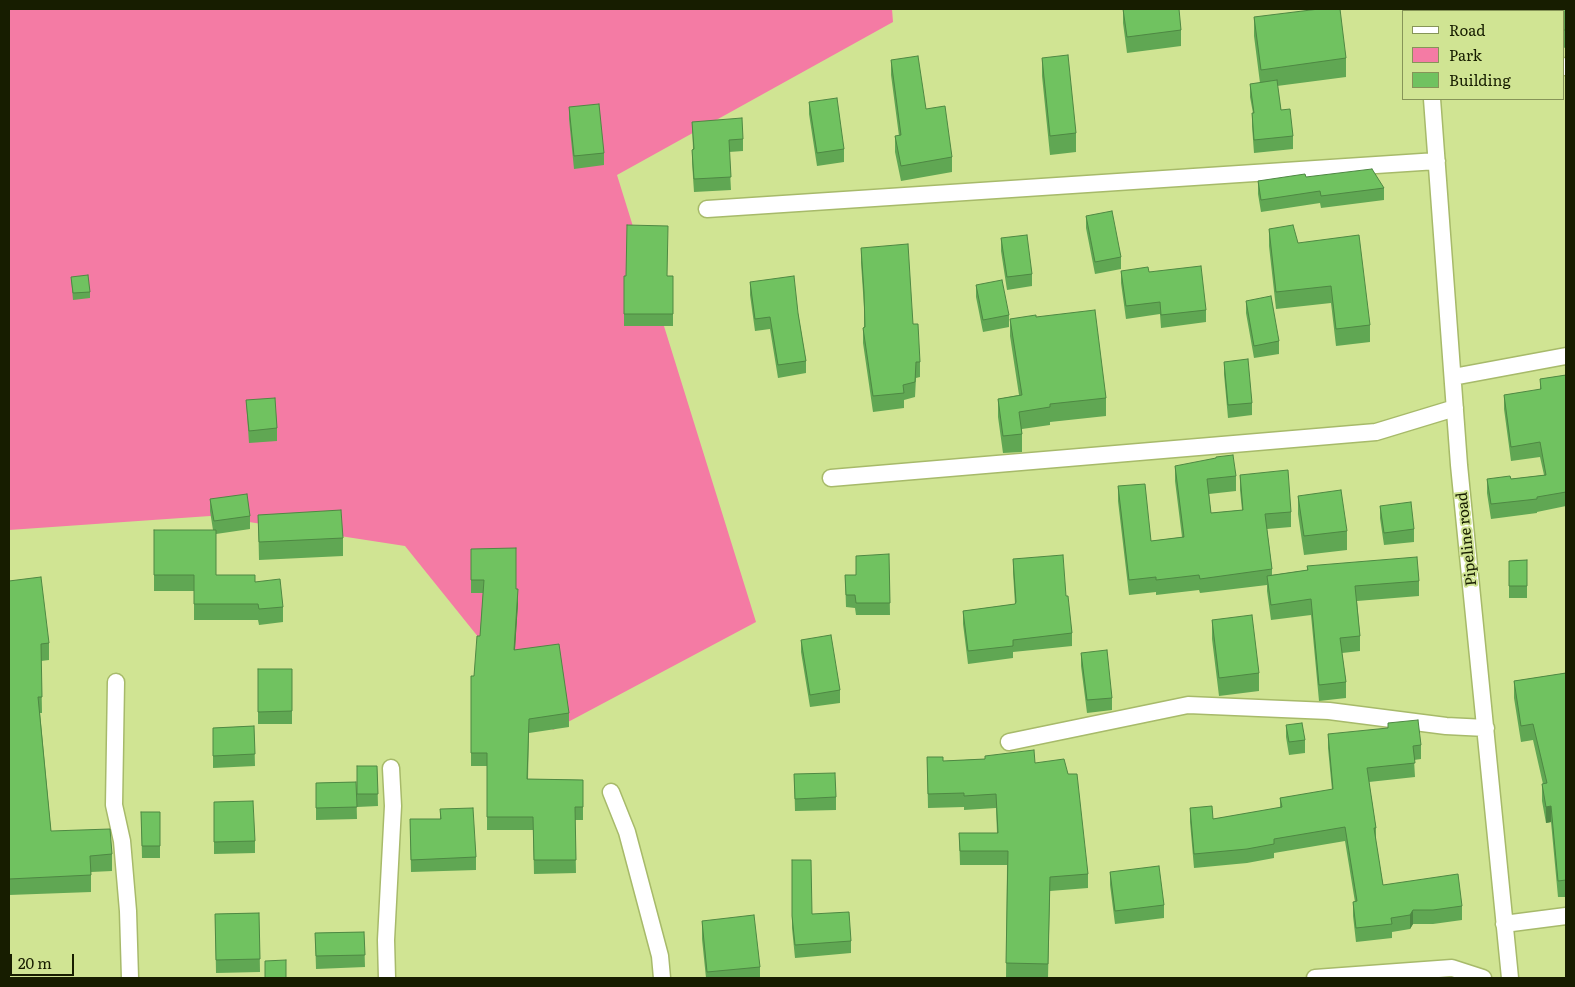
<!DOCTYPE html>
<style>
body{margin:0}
#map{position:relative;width:1575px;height:987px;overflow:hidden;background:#d0e493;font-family:Literata,serif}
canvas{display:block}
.frame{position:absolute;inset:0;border:10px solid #171d00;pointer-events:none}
.legend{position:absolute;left:1402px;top:10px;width:162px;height:90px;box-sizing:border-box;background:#d0e493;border:1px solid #869458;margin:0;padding:6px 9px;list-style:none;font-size:15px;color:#171d00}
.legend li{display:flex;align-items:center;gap:10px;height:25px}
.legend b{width:25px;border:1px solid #869458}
.scale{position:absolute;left:10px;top:954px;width:64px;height:22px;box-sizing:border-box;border:2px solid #171d00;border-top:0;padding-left:6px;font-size:15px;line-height:18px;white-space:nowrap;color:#171d00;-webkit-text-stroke:4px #d0e493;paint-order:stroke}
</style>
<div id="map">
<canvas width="1575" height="987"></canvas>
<div class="frame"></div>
<ul class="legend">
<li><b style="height:6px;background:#fff"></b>Road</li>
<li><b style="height:14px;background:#f47ba4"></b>Park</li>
<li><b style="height:14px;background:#70c260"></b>Building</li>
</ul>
<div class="scale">20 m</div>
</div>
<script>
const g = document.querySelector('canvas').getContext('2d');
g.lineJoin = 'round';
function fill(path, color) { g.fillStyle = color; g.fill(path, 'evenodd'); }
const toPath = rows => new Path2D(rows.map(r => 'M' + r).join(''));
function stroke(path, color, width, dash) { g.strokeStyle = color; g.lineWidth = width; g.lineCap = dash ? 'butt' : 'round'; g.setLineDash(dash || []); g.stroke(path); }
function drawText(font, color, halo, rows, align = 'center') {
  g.font = font + ' Literata,serif'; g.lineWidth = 4; g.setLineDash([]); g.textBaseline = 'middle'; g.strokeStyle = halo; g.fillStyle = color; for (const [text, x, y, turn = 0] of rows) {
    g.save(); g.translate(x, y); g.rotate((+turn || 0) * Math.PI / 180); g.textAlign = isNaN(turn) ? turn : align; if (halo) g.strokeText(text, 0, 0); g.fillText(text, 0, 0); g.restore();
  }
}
fill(toPath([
 [9,9,892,9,893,22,617,175,756,622,553,730,405,546,210,516,9,530]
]), '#f47ba4');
const minor = toPath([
 [1414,9,1414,11],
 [1564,67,1566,66],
 [1432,99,1459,465,1510,978],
 [707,209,1437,161],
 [1453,377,1566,356],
 [831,478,1376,432,1455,408],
 [116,682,114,805,122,841,128,911,130,978],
 [1009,742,1188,705,1329,711,1446,726,1486,728],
 [611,792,627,832,660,956,662,978],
 [1504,924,1566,916],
 [387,978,386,940,393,806,391,768],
 [1315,978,1452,968,1483,978]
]);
stroke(minor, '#a7ba6a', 19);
stroke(minor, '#fff', 16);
fill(toPath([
 [1123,9,1181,30,1181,46,1127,53,1123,23],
 [1499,9,1566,9,1566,47,1564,48,1564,11,1499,11],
 [1254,17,1346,58,1346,77,1277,86,1281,110,1293,136,1293,149,1254,153,1252,126,1252,113,1253,113,1250,97,1250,84,1260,83,1254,36],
 [1042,58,1076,133,1076,152,1050,155,1042,76],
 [891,60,926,109,952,157,952,172,901,181,895,152,895,136,899,136,891,75],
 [809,102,844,149,844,162,817,166,809,114],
 [569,107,604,153,604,165,574,169,569,119],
 [692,122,743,139,743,151,729,152,731,190,694,192,692,162,692,150,693,149],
 [1306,177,1384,188,1384,200,1321,208,1320,203,1261,212,1258,194,1258,181],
 [1086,216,1121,257,1121,269,1095,274,1086,228],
 [1269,229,1298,243,1370,325,1370,342,1336,346,1331,303,1276,309,1269,246],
 [1001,238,1032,274,1032,286,1007,290,1001,251],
 [861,248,913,324,920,362,920,377,916,378,915,397,904,400,904,408,873,412,863,343,863,328,864,327,864,307,861,263],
 [1121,271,1149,272,1206,310,1206,322,1161,328,1160,314,1126,319,1121,283],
 [624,276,673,276,673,326,624,326],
 [71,277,90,292,90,298,73,300],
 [750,282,798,313,806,361,806,373,778,378,770,329,755,331,750,295],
 [976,285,1009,315,1009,327,983,332,976,297],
 [1246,301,1279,341,1279,354,1254,358,1246,313],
 [1036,317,1106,398,1106,416,1050,422,1050,425,1022,429,1022,452,1003,453,998,417,998,399,1019,395,1010,336,1010,319],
 [1224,362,1252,403,1252,415,1228,418,1224,374],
 [1566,375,1566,506,1537,512,1537,513,1491,519,1487,493,1487,479,1511,479,1544,475,1540,457,1511,461,1504,409,1504,395,1540,390,1540,379],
 [246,400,277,428,277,441,249,443],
 [1175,466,1236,476,1236,491,1209,494,1211,513,1242,510,1240,490,1240,475,1291,512,1291,527,1267,529,1272,569,1272,575,1307,570,1307,566,1419,581,1419,596,1357,601,1360,636,1360,651,1342,653,1346,682,1346,698,1319,701,1311,615,1271,620,1267,591,1267,585,1200,593,1199,590,1156,595,1156,592,1129,595,1118,501,1118,486,1151,541,1182,537,1175,481],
 [1298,496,1347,531,1347,550,1304,555,1298,514],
 [210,499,250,516,250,529,216,534,216,575,255,582,283,607,283,622,259,625,258,620,194,620,194,591,154,591,154,530,213,530,210,511],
 [1380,506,1414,529,1414,542,1384,545,1380,518],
 [258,515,343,538,343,556,259,560],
 [471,549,516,589,518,603,515,650,569,713,569,727,529,733,528,779,583,780,583,820,575,820,576,873,534,874,533,830,487,830,487,766,471,766,471,676,474,676,480,636,483,593,471,593],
 [889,554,890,615,856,615,855,608,846,607,845,575,856,575],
 [1013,559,1066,596,1072,633,1072,646,1013,652,1013,658,968,664,963,624,963,611,1015,604,1013,572],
 [1527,560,1527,598,1509,598,1509,561],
 [9,581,49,643,49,660,41,661,42,713,40,713,51,831,112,854,112,871,91,872,91,892,9,895],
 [1212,620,1259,673,1259,691,1219,696,1212,639],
 [801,640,840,690,840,703,810,707,801,652],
 [1081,653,1112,698,1112,710,1087,713,1081,666],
 [258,669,292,669,292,724,258,724],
 [1566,673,1566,897,1558,897,1551,822,1546,823,1542,801,1542,784,1543,784,1533,740,1521,742,1514,698,1514,681],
 [1286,725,1305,740,1305,753,1289,755,1286,737],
 [254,726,255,766,213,768,213,728],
 [1328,734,1421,745,1421,759,1414,760,1415,777,1369,782,1376,828,1376,842,1383,885,1462,906,1462,920,1433,924,1413,924,1410,929,1392,932,1392,938,1356,942,1353,916,1353,902,1355,902,1345,841,1274,853,1274,858,1247,863,1194,868,1190,822,1190,808,1213,819,1280,808,1280,798,1332,790,1328,748],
 [985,756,1035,763,1088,874,1088,888,1050,891,1048,978,1006,978,1007,865,960,865,959,833,997,833,996,808,964,810,964,807,928,808,927,757,943,761,985,759],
 [357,766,377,766,378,806,357,807],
 [794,774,836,797,836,810,795,811],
 [356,782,357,819,316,820,316,783],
 [214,802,255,841,255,853,214,854],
 [440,809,476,857,476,870,411,872,410,819,440,819],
 [141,812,160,846,160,858,142,858],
 [792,860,812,914,851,941,851,953,795,958,792,928],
 [1110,872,1164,905,1164,918,1115,924,1110,885],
 [259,913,260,972,216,973,215,914],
 [702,921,760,967,760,978,706,978,702,939],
 [364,932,365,967,316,969,315,933]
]), '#60a753');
fill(toPath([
 [518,589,518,603,514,663,514,650],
 [1551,806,1551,822,1546,823,1546,807],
 [1413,910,1413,924,1410,929,1410,915]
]), '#4e8843');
const building = toPath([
 [1123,9,1179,9,1181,30,1127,37,1123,9],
 [1319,9,1340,9,1346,58,1261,70,1254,17,1319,9],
 [1500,9,1566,9,1566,30,1564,30,1564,11,1501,11,1500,9],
 [1068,55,1076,133,1050,136,1042,58,1068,55],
 [918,56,926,109,945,106,952,157,901,166,895,136,901,135,891,60,918,56],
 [1277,80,1281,110,1290,109,1293,136,1254,140,1252,113,1254,113,1250,84,1277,80],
 [837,98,844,149,817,153,809,102,837,98],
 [599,104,604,153,574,156,569,107,599,104],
 [742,118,743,139,729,140,731,177,694,179,692,150,694,149,692,122,742,118],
 [1372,169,1384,188,1321,196,1320,191,1261,200,1258,181,1305,174,1306,177,1372,169],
 [1112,211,1121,257,1095,262,1086,216,1112,211],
 [627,225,668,226,667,276,673,276,673,314,624,314,624,276,626,276,627,225],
 [1293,225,1298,243,1359,235,1370,325,1336,329,1331,286,1276,292,1269,229,1293,225],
 [1027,235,1032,274,1007,277,1001,238,1027,235],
 [908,244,913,324,918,324,920,362,916,362,915,382,903,385,904,393,873,396,863,328,865,327,864,292,861,248,908,244],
 [1201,266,1206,310,1161,315,1160,302,1126,306,1121,271,1148,267,1149,272,1201,266],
 [88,275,90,292,73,293,71,277,88,275],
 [794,276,798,313,806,361,778,365,770,317,755,319,750,282,794,276],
 [1002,280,1009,315,983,320,976,285,1002,280],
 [1271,296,1279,341,1254,346,1246,301,1271,296],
 [1095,310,1106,398,1050,404,1050,407,1019,412,1022,434,1003,436,998,399,1022,395,1010,319,1036,315,1036,317,1095,310],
 [1248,359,1252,403,1228,405,1224,362,1248,359],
 [1566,375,1566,492,1537,497,1537,499,1491,504,1487,479,1510,476,1511,479,1546,475,1540,442,1511,447,1504,395,1541,389,1540,379,1566,375],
 [275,398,277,428,249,431,246,400,275,398],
 [1233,455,1236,476,1207,479,1211,513,1243,510,1240,475,1288,470,1291,512,1265,514,1272,569,1200,579,1199,575,1156,580,1156,577,1129,580,1118,486,1145,484,1151,541,1184,537,1175,466,1216,458,1216,457,1233,455],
 [1341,490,1347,531,1304,536,1298,496,1341,490],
 [247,494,250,516,214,521,210,499,247,494],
 [1411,502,1414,529,1384,533,1380,506,1411,502],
 [341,510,343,538,259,542,258,515,341,510],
 [154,530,216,530,216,575,255,575,255,582,280,579,283,607,259,609,258,604,194,604,194,575,154,575,154,530],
 [516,548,516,589,518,589,514,650,559,644,569,713,529,719,527,779,583,780,583,807,575,807,576,860,534,860,533,817,487,817,487,753,471,753,471,676,474,676,477,636,480,636,484,580,471,580,471,549,516,548],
 [889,554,890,603,856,603,855,595,846,595,845,575,856,575,856,556,889,554],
 [1063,555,1066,596,1068,596,1072,633,1013,640,1013,646,968,651,963,611,1015,604,1016,602,1013,559,1063,555],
 [1417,557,1419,581,1355,586,1360,636,1340,638,1346,682,1319,685,1311,599,1271,605,1267,576,1308,570,1307,566,1417,557],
 [1527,560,1527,586,1509,586,1509,561,1527,560],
 [41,577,49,643,41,644,42,697,38,697,51,831,110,829,112,854,90,856,91,875,9,879,9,581,41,577],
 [1252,615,1259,673,1219,678,1212,620,1252,615],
 [831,635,840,690,810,695,801,640,831,635],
 [1107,650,1112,698,1087,700,1081,653,1107,650],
 [258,669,292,669,292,711,258,712,258,669],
 [1566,673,1566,880,1558,881,1551,806,1546,807,1542,784,1547,783,1533,724,1521,726,1514,681,1566,673],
 [1418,720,1421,745,1413,746,1415,763,1367,768,1376,828,1374,828,1383,885,1458,874,1462,906,1433,910,1413,910,1410,915,1391,918,1392,924,1356,928,1353,902,1357,901,1345,827,1274,839,1274,844,1247,849,1194,854,1190,808,1212,806,1213,819,1282,807,1280,798,1333,789,1328,734,1388,728,1388,723,1418,720],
 [1302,723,1305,740,1289,742,1286,725,1302,723],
 [254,726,255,754,213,756,213,728,254,726],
 [1034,750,1035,763,1064,759,1068,774,1077,774,1088,874,1050,877,1048,964,1006,963,1008,851,960,851,959,833,998,833,996,794,964,796,964,793,928,794,927,757,943,757,943,761,985,759,985,756,1034,750],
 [357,766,377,766,378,794,357,794,357,766],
 [835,773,836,797,795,799,794,774,835,773],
 [356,782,357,807,316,808,316,783,356,782],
 [253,801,255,841,214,842,214,802,253,801],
 [473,808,476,857,411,860,410,819,441,819,440,809,473,808],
 [141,812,160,812,160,846,142,846,141,812],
 [792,860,811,860,812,914,849,912,851,941,795,945,792,916,792,860],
 [1159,866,1164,905,1115,911,1110,872,1159,866],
 [259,913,260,959,216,960,215,914,259,913],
 [754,915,760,967,707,972,702,921,754,915],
 [364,932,365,955,316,956,315,933,364,932],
 [286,960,286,978,265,978,265,961,286,960]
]);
fill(building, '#70c260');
stroke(building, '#4e8843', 1);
drawText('15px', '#171d00', '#d0e493', [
 ["Pipeline road",1467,539,-96]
]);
</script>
